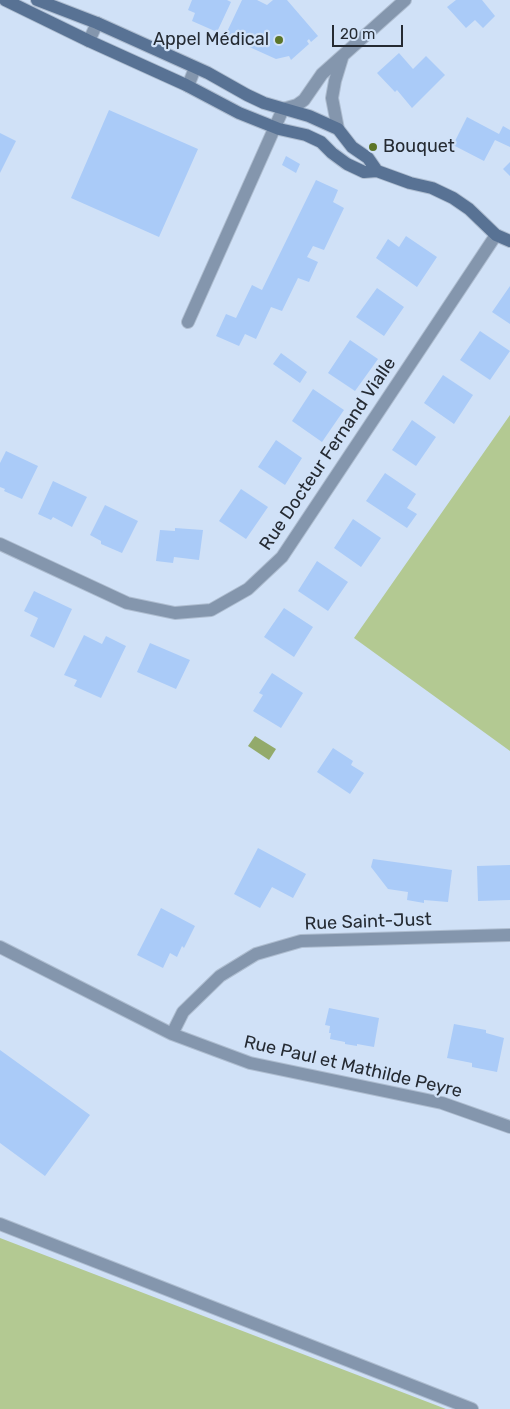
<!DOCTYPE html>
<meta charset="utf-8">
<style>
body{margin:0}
#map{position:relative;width:510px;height:1409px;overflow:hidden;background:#d0e1f7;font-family:Rubik,sans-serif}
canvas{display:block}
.scale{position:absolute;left:332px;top:25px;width:71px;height:22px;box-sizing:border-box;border:2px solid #252b33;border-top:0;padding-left:6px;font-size:15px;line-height:18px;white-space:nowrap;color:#252b33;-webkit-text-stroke:4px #d0e1f7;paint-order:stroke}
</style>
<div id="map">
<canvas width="510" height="1409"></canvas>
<div class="scale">20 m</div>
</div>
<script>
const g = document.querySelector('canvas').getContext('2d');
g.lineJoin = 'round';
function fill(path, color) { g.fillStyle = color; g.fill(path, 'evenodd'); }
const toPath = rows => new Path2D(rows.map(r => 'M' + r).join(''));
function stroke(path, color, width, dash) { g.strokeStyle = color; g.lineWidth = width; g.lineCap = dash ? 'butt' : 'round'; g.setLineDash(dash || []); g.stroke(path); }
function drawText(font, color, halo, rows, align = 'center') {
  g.font = font + ' Rubik,sans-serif'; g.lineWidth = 4.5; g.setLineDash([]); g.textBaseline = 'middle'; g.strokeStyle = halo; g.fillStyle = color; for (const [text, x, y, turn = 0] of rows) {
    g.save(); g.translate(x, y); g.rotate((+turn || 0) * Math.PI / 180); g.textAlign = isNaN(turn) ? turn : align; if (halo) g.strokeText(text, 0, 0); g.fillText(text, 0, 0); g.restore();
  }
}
fill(toPath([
 [510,415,510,751,354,638],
 [0,1238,446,1409,0,1409]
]), '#b3c992');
fill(toPath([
 [255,736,276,749,269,760,248,746]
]), '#93aa6b');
fill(toPath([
 [192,0,227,0,231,2,217,32,192,21,195,13,188,10],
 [242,0,257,0,267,5,273,0,287,0,318,36,311,42,309,39,307,41,309,44,291,60,289,56,276,59,225,36],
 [456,0,482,0,495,16,483,28,475,20,466,28,447,7],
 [399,53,413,69,426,56,445,75,412,108,397,90,395,92,377,73],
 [109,110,198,149,159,237,71,198],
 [467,117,499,134,503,126,510,130,510,147,495,140,484,161,453,145],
 [0,133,16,141,0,173],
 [286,156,300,164,296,173,282,165],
 [510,162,510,176,503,169],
 [316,180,338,190,333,202,344,208,324,250,313,246,307,257,318,262,309,282,298,278,282,311,271,307,256,339,245,334,239,346,216,336,226,314,236,318,252,285,262,290],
 [406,236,437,257,417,287,376,258,388,239,399,247],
 [510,286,510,324,492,312],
 [377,288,404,307,384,336,356,317],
 [480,331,510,351,490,380,460,360],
 [350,340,378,359,355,391,328,373],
 [281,353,307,372,300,383,273,364],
 [443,375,473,395,454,424,424,403],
 [313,389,344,410,322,442,292,421],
 [412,420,436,437,416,466,392,450],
 [276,440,302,458,285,485,258,467],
 [6,451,38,466,22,499,4,491,5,489,0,487,0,463],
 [385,473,416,494,407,508,417,514,407,528,366,501],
 [53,481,87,497,72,527,53,517,51,520,38,514],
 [241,489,268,507,246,539,219,521],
 [105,505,138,521,122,553,101,544,101,541,90,535],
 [353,519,381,538,361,567,334,548],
 [175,528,203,530,199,560,174,557,173,563,156,561,160,530,175,531],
 [317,561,348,582,328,611,298,591],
 [34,591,72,609,54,648,30,636,38,618,24,611],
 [284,608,313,627,294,657,264,637],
 [84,635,102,644,106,636,126,646,101,698,74,686,77,680,64,675],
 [150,643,190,660,176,689,137,672],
 [272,673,303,693,281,728,253,711,263,695,259,693],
 [333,748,353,761,351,765,364,773,350,794,317,772],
 [258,848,306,874,293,898,272,887,260,908,234,894],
 [373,859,452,870,448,902,424,900,424,903,407,900,408,892,388,889,371,867],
 [510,865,510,900,478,901,477,866],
 [161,908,195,926,184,948,182,946,177,957,170,953,163,968,137,955],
 [329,1008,379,1018,374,1047,357,1044,357,1046,345,1044,345,1042,330,1039,331,1033,329,1033,330,1026,325,1025],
 [454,1024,486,1030,486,1033,504,1038,497,1072,472,1067,472,1063,447,1058],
 [0,1050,90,1115,45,1176,0,1143]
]), '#aacbf8');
const lane = toPath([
 [188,322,283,109],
 [0,1224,472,1409]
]);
const street = toPath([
 [89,41,97,23],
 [188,86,195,68],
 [283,109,297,105,304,100,322,74,405,0],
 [338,129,332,98,335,81,342,58],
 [0,544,127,603,175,613,211,610,248,589,282,557,496,235],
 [0,947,172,1034,250,1063,442,1103,510,1127],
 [172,1034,183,1012,220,976,256,954,301,941,510,935]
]);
const secondary = toPath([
 [5,0,89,41,186,85,239,113,279,129,306,135,321,142,332,153,347,164,364,172,377,171,410,183,432,188,453,198,469,209,496,235,510,241],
 [37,0,97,23,208,73,247,95,264,103,309,116,338,129,352,147,368,158,377,171]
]);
stroke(lane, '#aebdd0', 14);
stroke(street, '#aebdd0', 14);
stroke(secondary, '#aebdd0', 14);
stroke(lane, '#8496ad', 12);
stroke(street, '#8496ad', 12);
stroke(secondary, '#587294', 12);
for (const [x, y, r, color] of [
 [279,40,5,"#5c7528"],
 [373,147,5,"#5c7528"]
]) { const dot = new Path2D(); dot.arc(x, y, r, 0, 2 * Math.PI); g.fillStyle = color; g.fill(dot); stroke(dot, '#d0e1f7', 2); }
drawText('18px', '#252b33', '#d0e1f7', [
 ["Appel Médical",269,40],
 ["Bouquet",383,147,"left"]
], 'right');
drawText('18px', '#252b33', '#d0e1f7', [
 ["Rue Docteur Fernand Vialle",328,454,-56],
 ["Rue Saint-Just",368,922,-2],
 ["Rue Paul et Mathilde Peyre",353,1067,13]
]);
</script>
